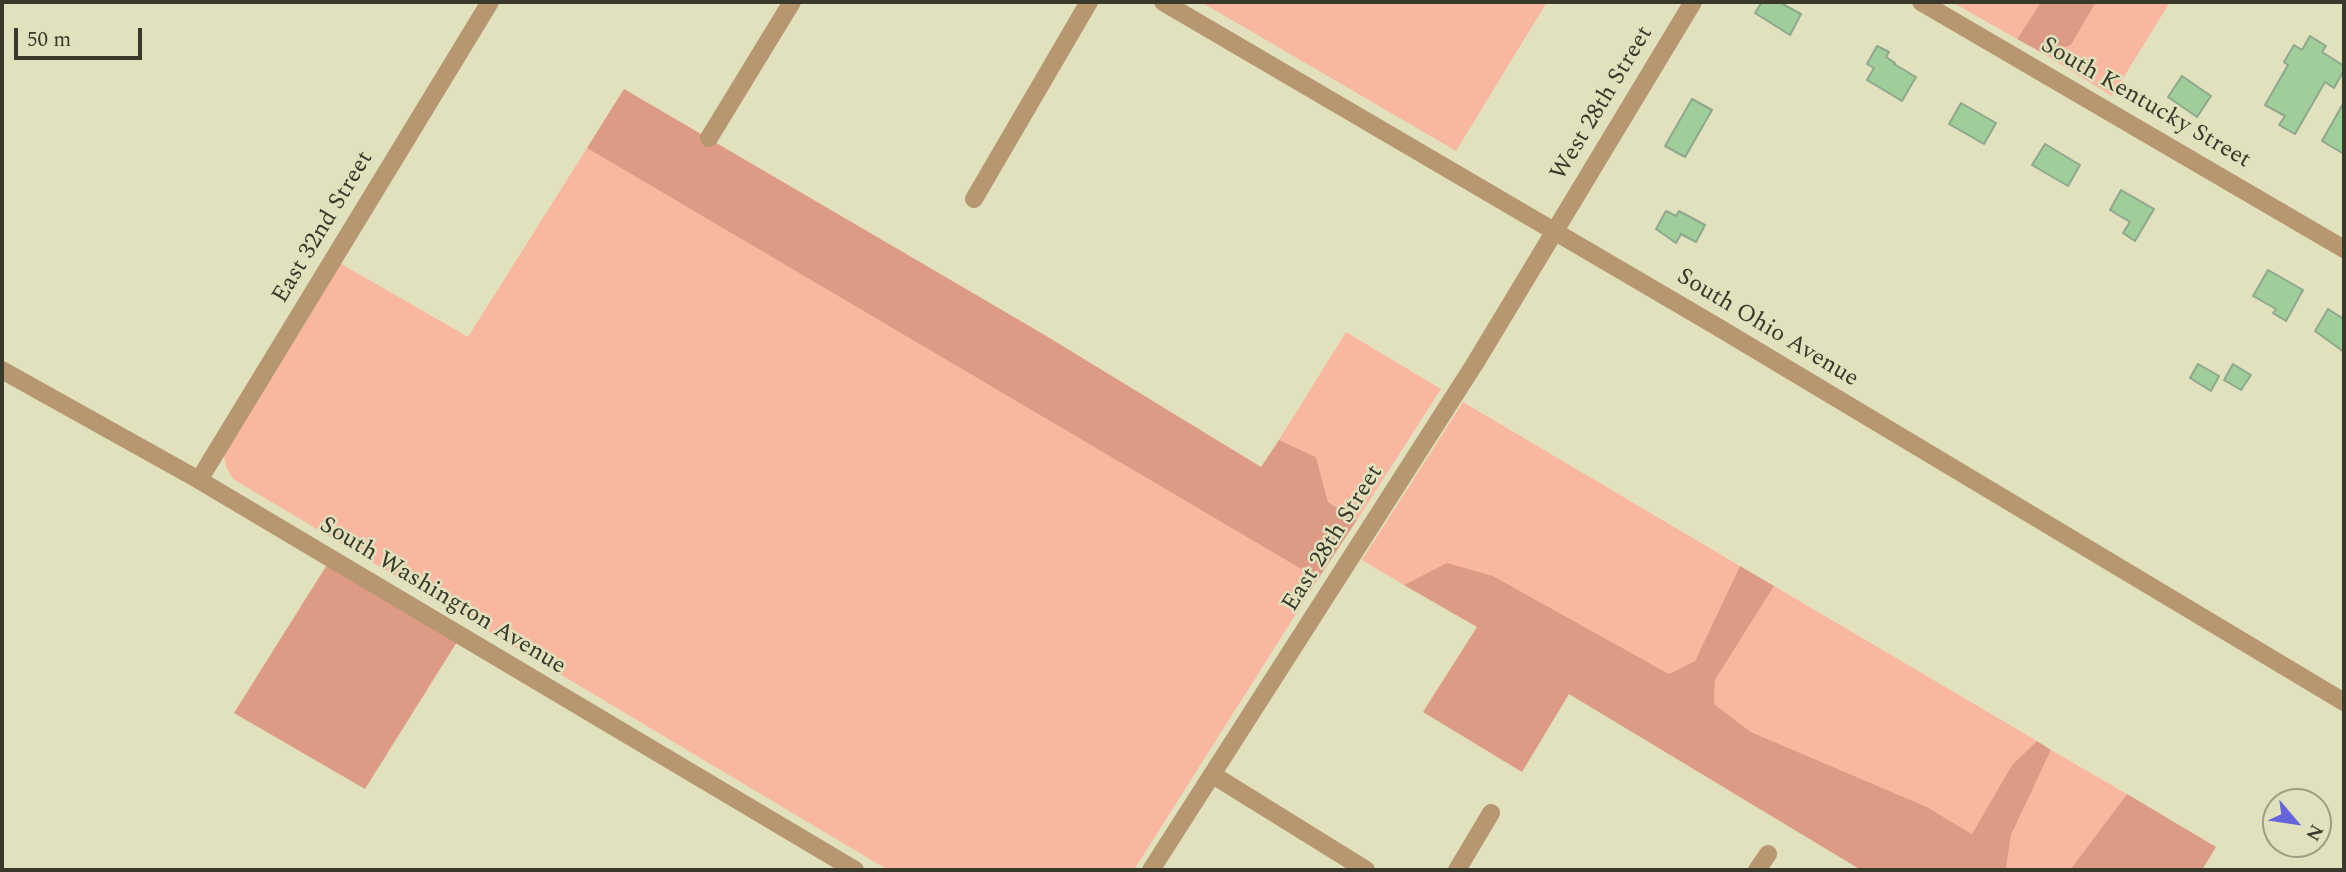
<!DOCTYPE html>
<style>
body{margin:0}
#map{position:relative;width:2346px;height:872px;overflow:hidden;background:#e1e1bd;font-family:Spectral,serif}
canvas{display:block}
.frame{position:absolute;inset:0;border:4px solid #39392b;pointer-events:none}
.north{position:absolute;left:2262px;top:788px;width:70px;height:70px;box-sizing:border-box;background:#e1e1bd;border:2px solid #9e9e83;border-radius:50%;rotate:119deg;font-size:19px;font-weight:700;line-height:28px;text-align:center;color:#39392b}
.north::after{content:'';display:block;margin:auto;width:24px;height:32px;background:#6464dd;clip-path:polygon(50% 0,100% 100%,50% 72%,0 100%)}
.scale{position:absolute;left:14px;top:28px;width:128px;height:32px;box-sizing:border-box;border:4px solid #39392b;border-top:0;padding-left:9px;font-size:21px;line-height:24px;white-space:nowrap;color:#39392b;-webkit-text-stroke:5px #e1e1bd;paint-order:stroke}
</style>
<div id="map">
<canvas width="2346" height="872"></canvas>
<div class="frame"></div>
<div class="north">N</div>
<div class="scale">50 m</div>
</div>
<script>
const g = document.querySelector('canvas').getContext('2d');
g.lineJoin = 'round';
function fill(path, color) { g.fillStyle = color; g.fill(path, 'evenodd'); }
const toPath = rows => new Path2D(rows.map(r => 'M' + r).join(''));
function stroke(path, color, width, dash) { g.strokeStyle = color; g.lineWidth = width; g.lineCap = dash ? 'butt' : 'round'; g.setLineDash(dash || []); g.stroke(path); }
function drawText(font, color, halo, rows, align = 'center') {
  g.font = font + ' Spectral,serif'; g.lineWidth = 5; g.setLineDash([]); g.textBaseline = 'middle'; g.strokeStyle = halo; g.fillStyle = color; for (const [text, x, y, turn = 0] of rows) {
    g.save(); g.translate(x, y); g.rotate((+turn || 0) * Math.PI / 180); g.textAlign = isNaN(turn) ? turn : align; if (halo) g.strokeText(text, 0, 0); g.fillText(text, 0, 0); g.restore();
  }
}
fill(toPath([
 [1201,2,1547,2,1456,151],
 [1952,2,2041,2,2017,39],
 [2096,2,2170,2,2112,96,2046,55,2071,45],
 [587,148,1318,579,1134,870,888,870,233,479,226,467,223,451,338,262,468,337],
 [1346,332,1441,389,1357,520,1328,502,1316,457,1279,440],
 [1463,402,1740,566,1695,661,1669,674,1493,576,1447,564,1404,585,1362,560],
 [1774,586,2037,741,2012,765,1972,834,1927,807,1751,732,1714,704,1715,680],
 [2051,750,2127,794,2070,870,2008,870,2006,868,2011,835]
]), '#fab7a0');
fill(toPath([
 [2041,2,2096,2,2071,45,2046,55,2017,39],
 [624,89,1043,334,1261,467,1279,440,1316,457,1328,502,1357,520,1318,579,587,148],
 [330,560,460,637,365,789,234,713],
 [1447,563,1493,576,1669,674,1695,661,1740,566,1774,586,1715,680,1714,704,1751,732,1927,807,1972,834,2012,765,2037,741,2051,750,2011,835,2006,868,2008,870,1861,870,1569,694,1522,772,1423,712,1477,627,1404,585],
 [2127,794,2216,847,2202,870,2070,870]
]), '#dd9a84');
const building = toPath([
 [1762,2,1779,2,1801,14,1790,35,1755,13,1762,2],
 [2310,36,2326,46,2322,52,2344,66,2344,70,2334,88,2325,82,2295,134,2279,125,2285,116,2265,105,2288,65,2284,62,2294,45,2302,50,2310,36],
 [1877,46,1889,52,1886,57,1895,63,1894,64,1916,77,1902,101,1867,80,1874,68,1867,64,1877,46],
 [2182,76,2211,96,2197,117,2168,97,2182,76],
 [1692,99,1712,110,1685,157,1665,146,1692,99],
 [2344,102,2344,154,2322,141,2344,102],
 [1961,103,1996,123,1984,144,1949,124,1961,103],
 [2045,144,2080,165,2068,186,2032,165,2045,144],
 [2121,190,2154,209,2135,241,2123,233,2130,222,2110,210,2121,190],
 [1666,211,1676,216,1679,211,1705,225,1696,242,1681,234,1676,243,1656,229,1666,211],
 [2268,270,2303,290,2286,321,2273,313,2276,309,2253,296,2268,270],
 [2328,309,2342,318,2344,313,2344,352,2315,331,2328,309],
 [2198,364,2219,376,2211,391,2190,378,2198,364],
 [2233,364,2251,375,2241,390,2224,380,2233,364]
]);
fill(building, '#a0ce9a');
stroke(building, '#8fa78c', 2);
stroke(toPath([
 [1163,2,1716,326,2344,702],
 [1921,2,2344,249],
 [709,138,792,2],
 [974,199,1089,2],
 [2,370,199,480,855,870],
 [199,480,490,2],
 [1213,775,1366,870],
 [1151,870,1474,365,1693,2],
 [1457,870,1491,813],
 [1757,870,1768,854]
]), '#b6976f', 18);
drawText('24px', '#39392b', '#e1e1bd', [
 ["West 28th Street",1603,104,-59],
 ["South Kentucky Street",2145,104,30],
 ["East 32nd Street",324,228,-59],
 ["South Ohio Avenue",1767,329,31],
 ["East 28th Street",1334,539,-58],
 ["South Washington Avenue",442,597,31]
]);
</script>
